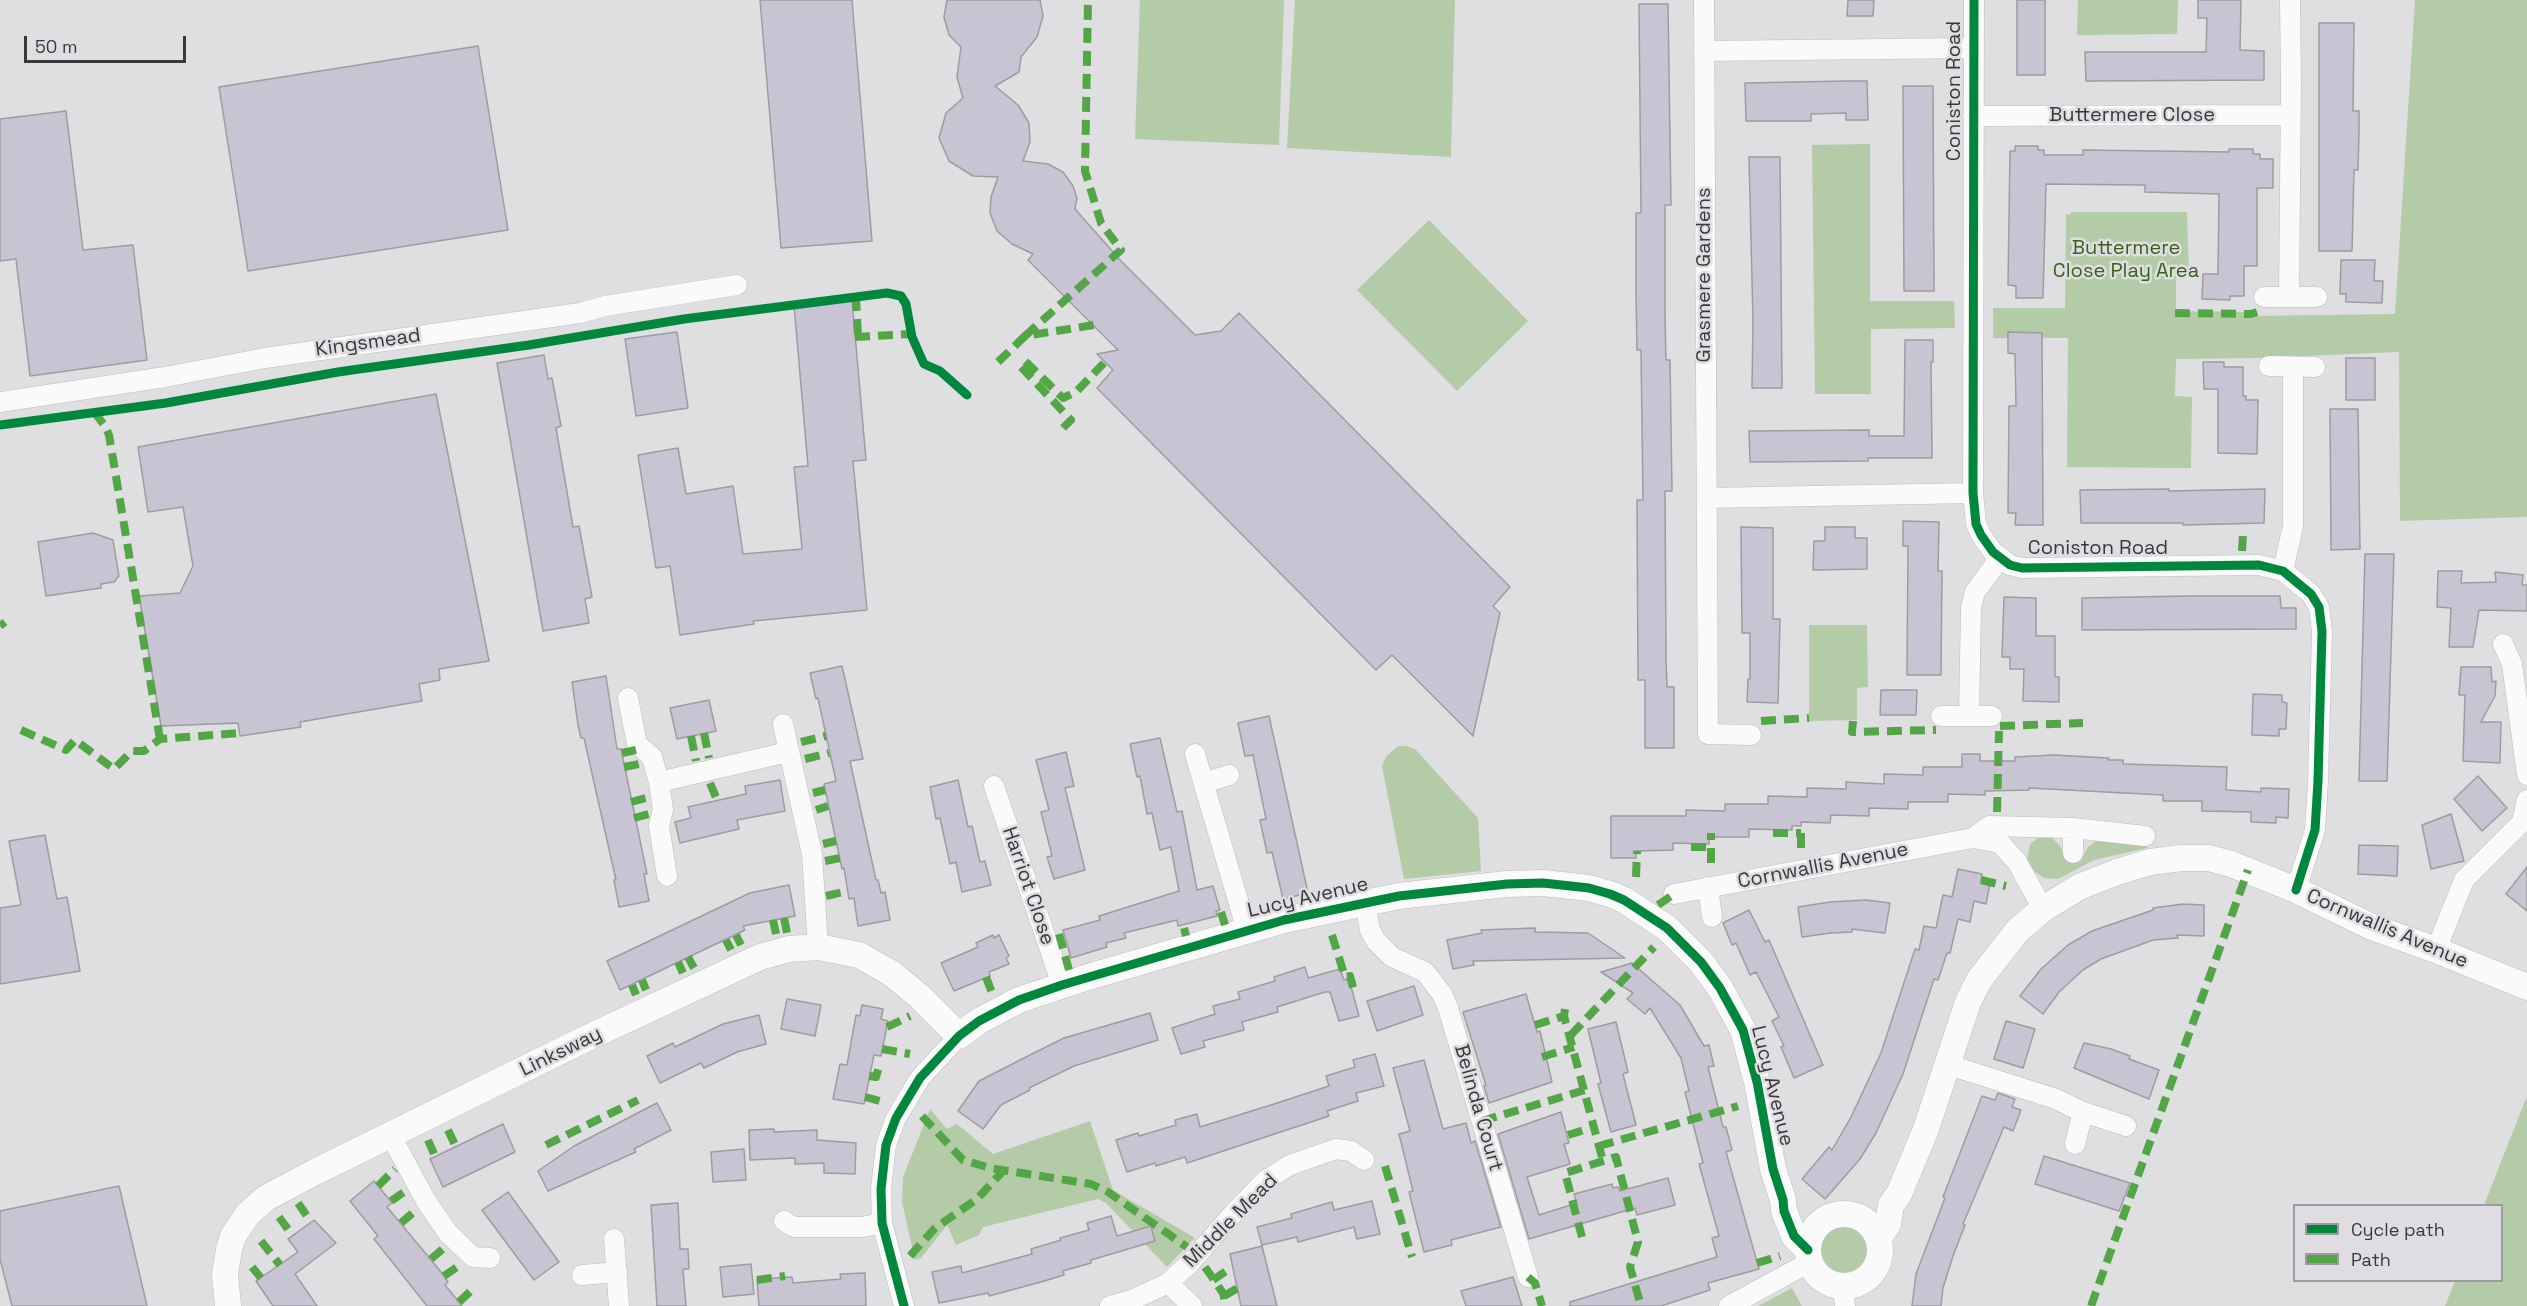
<!DOCTYPE html>
<style>
body{margin:0}
#map{position:relative;width:2527px;height:1306px;overflow:hidden;background:#dfdee1;font-family:"Space Grotesk",sans-serif}
canvas{display:block}
.legend{position:absolute;left:2293px;top:1204px;width:210px;height:78px;box-sizing:border-box;background:#dfdde2;border:2px solid #9d9b9f;margin:0;padding:8px 10px;list-style:none;font-size:18px;color:#39393b}
.legend li{display:flex;align-items:center;gap:12px;height:30px}
.legend b{width:30px;border:2px solid #9d9b9f}
.scale{position:absolute;left:24px;top:36px;width:162px;height:27px;box-sizing:border-box;border:3px solid #39393b;border-top:0;padding-left:8px;font-size:18px;line-height:21px;white-space:nowrap;color:#39393b;-webkit-text-stroke:4px #dfdde2;paint-order:stroke}
</style>
<div id="map">
<canvas width="2527" height="1306"></canvas>
<ul class="legend">
<li><b style="height:8px;background:#00873e"></b>Cycle path</li>
<li><b style="height:8px;background:#53a645"></b>Path</li>
</ul>
<div class="scale">50 m</div>
</div>
<script>
const g = document.querySelector('canvas').getContext('2d');
g.lineJoin = 'round';
function fill(path, color) { g.fillStyle = color; g.fill(path, 'evenodd'); }
const toPath = rows => new Path2D(rows.map(r => 'M' + r).join(''));
function stroke(path, color, width, dash) { g.strokeStyle = color; g.lineWidth = width; g.lineCap = dash ? 'butt' : 'round'; g.setLineDash(dash || []); g.stroke(path); }
function drawText(font, color, halo, rows, align = 'center') {
  g.font = font + ' "Space Grotesk",sans-serif'; g.lineWidth = 5; g.setLineDash([]); g.textBaseline = 'middle'; g.strokeStyle = halo; g.fillStyle = color; for (const [text, x, y, turn = 0] of rows) {
    g.save(); g.translate(x, y); g.rotate((+turn || 0) * Math.PI / 180); g.textAlign = isNaN(turn) ? turn : align; if (halo) g.strokeText(text, 0, 0); g.fillText(text, 0, 0); g.restore();
  }
}
fill(toPath([
 [1140,0,1284,0,1279,145,1135,139],
 [1295,0,1455,0,1451,157,1287,148],
 [2078,0,2178,0,2177,34,2077,35],
 [2415,0,2527,0,2527,517,2400,521,2399,352,2255,358,2176,359,2175,396,2192,397,2191,468,2067,467,2068,338,1993,338,1993,308,2065,308,2066,214,2071,215,2071,212,2187,212,2189,273,2176,273,2176,311,2252,312,2252,316,2395,314],
 [1870,144,1870,301,1954,301,1955,328,1871,329,1871,394,1815,394,1812,145],
 [1429,220,1528,321,1457,391,1357,290],
 [1809,625,1867,625,1868,687,1857,688,1857,720,1809,721],
 [1398,746,1407,746,1416,750,1478,818,1481,871,1404,879,1382,766,1386,757],
 [2051,837,2060,846,2066,860,2080,862,2088,847,2098,839,2148,844,2147,848,2094,860,2058,879,2044,878,2034,871,2027,860,2030,844,2038,838],
 [2527,1096,2527,1306,2445,1306,2455,1281,2502,1280,2502,1206,2484,1205],
 [930,1109,947,1129,957,1124,993,1154,1090,1121,1113,1190,1195,1238,1167,1267,1106,1203,1098,1199,983,1227,979,1235,956,1245,947,1225,921,1258,915,1260,902,1202,903,1177],
 '1820 1251a24 24 0 1 1 48 0a24 24 0 1 1-48 0Z',
 [1792,1288,1802,1306,1758,1306]
]), '#b4cba8');
const building = toPath([
 [760,0,852,0,872,241,781,248,760,0],
 [947,0,1040,0,1043,16,1037,37,1021,57,1019,72,995,86,1018,105,1029,123,1030,142,1023,161,1048,164,1063,172,1073,186,1077,198,1075,209,1121,261,1195,335,1221,331,1239,313,1510,587,1493,606,1500,613,1473,736,1392,655,1376,670,1097,388,1113,370,1097,354,1118,350,1028,260,1033,254,1012,244,997,231,990,213,991,197,998,177,973,176,949,161,939,138,946,113,963,98,957,77,961,47,949,35,944,17,947,0],
 [1848,0,1874,0,1873,16,1847,16,1848,0],
 [2017,0,2045,0,2045,75,2017,75,2017,0],
 [2198,0,2241,0,2240,50,2264,51,2264,80,2086,81,2085,52,2206,52,2207,18,2198,18,2198,0],
 [1639,4,1668,4,1671,205,1665,205,1665,318,1666,360,1670,360,1672,491,1665,491,1666,658,1667,687,1674,687,1674,748,1645,748,1645,680,1638,680,1637,500,1643,500,1641,350,1637,350,1636,293,1636,213,1641,213,1639,4],
 [2319,23,2354,23,2353,111,2359,111,2359,133,2358,170,2354,170,2352,251,2319,251,2319,23],
 [478,46,508,230,248,271,219,87,478,46],
 [1846,81,1867,81,1868,120,1846,120,1846,113,1811,114,1811,121,1746,121,1745,83,1846,81],
 [1903,86,1933,86,1934,291,1904,291,1903,86],
 [66,111,83,250,133,245,147,360,30,376,16,259,0,261,0,119,66,111],
 [2015,146,2038,146,2038,150,2044,150,2044,155,2083,155,2083,150,2229,152,2229,149,2253,149,2253,154,2260,154,2260,159,2273,159,2273,188,2257,188,2257,266,2244,266,2244,296,2230,296,2230,300,2202,299,2203,274,2218,274,2219,194,2145,192,2145,185,2046,184,2043,298,2016,298,2016,286,2008,285,2010,151,2015,151,2015,146],
 [1749,157,1780,157,1782,388,1752,388,1753,321,1749,157],
 [2341,260,2375,260,2374,281,2383,281,2382,303,2346,302,2346,294,2340,294,2341,260],
 [852,300,866,460,853,461,867,610,753,621,754,624,680,635,670,566,656,568,638,455,678,448,686,494,733,486,743,554,802,549,794,467,808,466,794,305,852,300],
 [677,332,688,408,636,416,625,339,677,332],
 [2008,332,2042,333,2043,525,2015,525,2016,513,2008,513,2009,406,2016,406,2016,404,2015,354,2008,353,2008,332],
 [1905,340,1933,340,1933,362,1931,362,1932,458,1868,458,1868,461,1750,462,1749,431,1869,430,1869,436,1904,436,1905,340],
 [544,355,548,379,552,378,561,426,556,428,573,527,579,526,592,597,585,599,589,623,543,631,497,363,544,355],
 [2346,358,2375,358,2375,400,2346,400,2346,358],
 [2203,362,2224,362,2224,367,2243,367,2243,396,2246,396,2246,400,2258,400,2257,454,2218,453,2218,389,2204,389,2203,362],
 [436,394,489,661,439,669,440,680,419,684,422,701,300,722,301,727,240,736,238,723,161,726,139,596,180,593,193,566,183,507,148,512,138,447,436,394],
 [2330,409,2358,409,2360,549,2331,550,2330,409],
 [2169,489,2169,491,2265,489,2264,523,2183,525,2183,523,2081,523,2080,490,2169,489],
 [1903,521,1939,522,1938,571,1942,571,1941,675,1907,675,1908,546,1903,546,1903,521],
 [1741,527,1773,528,1773,619,1780,619,1778,703,1747,702,1748,679,1750,679,1750,633,1742,633,1741,527],
 [1825,527,1855,527,1855,538,1867,538,1867,569,1813,570,1814,541,1825,541,1825,527],
 [93,533,113,540,119,576,114,582,101,584,101,588,46,596,38,542,93,533],
 [2365,554,2394,554,2387,781,2359,781,2365,554],
 [2438,571,2462,571,2461,583,2496,582,2495,572,2523,575,2522,585,2527,585,2527,611,2479,610,2473,647,2449,647,2451,608,2437,607,2438,571],
 [2188,596,2280,596,2281,608,2296,608,2296,629,2082,630,2082,598,2188,596],
 [2004,597,2036,598,2036,636,2055,636,2055,677,2059,677,2059,702,2023,701,2024,669,2010,669,2010,657,2002,657,2004,597],
 [842,666,863,759,850,761,876,880,878,880,881,893,885,892,890,920,858,926,854,898,849,899,844,868,842,869,824,784,836,781,818,698,816,699,810,673,842,666],
 [2461,667,2491,667,2492,682,2496,681,2495,696,2481,722,2501,722,2500,763,2463,761,2465,695,2459,695,2461,667],
 [606,676,617,749,621,749,647,874,644,874,649,901,619,907,614,880,616,880,584,738,581,738,578,725,572,682,606,676],
 [1881,690,1917,690,1916,715,1880,715,1881,690],
 [2253,694,2282,695,2282,702,2287,703,2286,729,2279,729,2279,736,2252,735,2253,694],
 [709,700,716,731,677,739,670,708,709,700],
 [1269,716,1308,893,1283,899,1272,852,1267,853,1260,820,1266,819,1253,755,1245,756,1238,723,1269,716],
 [1160,738,1177,812,1182,811,1197,890,1213,886,1220,910,1216,911,1217,916,1178,926,1177,920,1124,933,1126,938,1106,943,1107,947,1071,958,1063,930,1100,920,1099,916,1179,891,1171,847,1160,850,1152,813,1147,814,1140,776,1137,777,1130,744,1160,738],
 [1066,752,1074,786,1065,788,1085,870,1054,879,1047,857,1052,856,1041,812,1049,810,1036,760,1066,752],
 [1962,754,1980,754,1980,761,2015,761,2015,757,2054,755,2109,758,2108,760,2123,760,2123,764,2227,767,2226,790,2261,792,2261,788,2289,789,2288,818,2276,817,2276,823,2251,822,2251,812,2202,811,2202,801,2163,801,2163,795,2029,788,2029,790,1985,791,1985,795,1948,794,1948,802,1908,802,1908,809,1869,808,1869,816,1831,815,1830,823,1801,822,1801,826,1792,826,1792,830,1749,829,1749,837,1709,837,1709,844,1673,843,1673,850,1636,851,1636,858,1611,858,1611,816,1686,816,1686,810,1725,811,1725,804,1768,804,1768,796,1807,797,1807,788,1846,789,1846,782,1884,784,1884,774,1923,775,1923,767,1962,767,1962,754],
 [2478,776,2507,808,2482,831,2454,799,2478,776],
 [780,780,785,811,737,820,739,829,680,843,675,822,691,818,688,807,746,794,745,786,780,780],
 [958,780,968,827,972,826,980,862,985,861,991,885,962,892,956,862,950,864,940,818,936,819,930,787,958,780],
 [2451,814,2464,861,2431,869,2422,825,2451,814],
 [45,835,57,899,67,897,80,971,0,984,0,908,21,905,9,841,45,835],
 [2359,845,2398,846,2397,876,2358,874,2359,845],
 [2527,867,2527,911,2506,894,2527,867],
 [1958,869,1982,874,1981,881,1990,883,1986,904,1974,901,1970,922,1958,919,1950,953,1947,953,1938,980,1934,979,1903,1074,1876,1133,1860,1159,1825,1199,1802,1179,1829,1147,1832,1150,1851,1117,1881,1053,1915,949,1919,950,1924,926,1936,928,1943,895,1952,897,1958,869],
 [789,885,795,916,743,926,745,930,620,990,607,961,750,893,789,885],
 [1866,900,1890,903,1885,933,1852,929,1852,932,1831,933,1802,937,1798,907,1830,902,1866,900],
 [2183,904,2204,905,2204,936,2177,935,2178,938,2153,940,2101,959,2083,970,2059,992,2043,1014,2020,996,2041,969,2068,945,2092,931,2153,910,2153,908,2183,904],
 [1749,910,1765,942,1769,940,1823,1065,1794,1078,1781,1047,1784,1046,1772,1021,1779,1017,1756,972,1750,975,1736,943,1732,945,1723,923,1749,910],
 [1535,928,1535,932,1588,933,1625,958,1473,961,1474,965,1453,969,1447,940,1482,933,1481,930,1535,928],
 [993,935,994,938,999,935,1009,956,1006,958,1009,964,989,972,990,976,954,991,941,963,978,947,976,943,993,935],
 [1632,963,1680,1005,1704,1046,1709,1045,1714,1066,1708,1067,1723,1127,1726,1127,1732,1150,1726,1152,1759,1269,1708,1283,1710,1290,1661,1306,1570,1306,1570,1302,1717,1257,1712,1238,1719,1236,1699,1164,1703,1163,1685,1092,1689,1091,1681,1058,1650,1008,1645,1014,1627,999,1633,993,1601,972,1632,963],
 [1305,967,1308,978,1340,969,1344,980,1349,979,1359,1016,1339,1021,1330,992,1325,992,1277,1007,1278,1012,1242,1022,1244,1030,1203,1041,1205,1047,1181,1054,1172,1028,1215,1014,1213,1006,1240,999,1238,992,1275,981,1274,977,1305,967],
 [1414,986,1423,1015,1377,1031,1367,1001,1414,986],
 [1526,994,1537,1032,1540,1031,1552,1082,1489,1103,1484,1086,1486,1085,1463,1012,1526,994],
 [787,999,821,1005,815,1036,781,1029,787,999],
 [862,1005,883,1009,881,1019,888,1021,881,1056,874,1055,864,1104,833,1099,840,1064,847,1065,856,1015,860,1016,862,1005],
 [1150,1013,1158,1040,1074,1066,1029,1088,1030,1090,1001,1105,983,1129,958,1111,979,1081,1030,1055,1064,1038,1150,1013],
 [759,1015,766,1044,737,1052,704,1068,701,1063,660,1083,647,1056,673,1043,675,1047,723,1024,759,1015],
 [2006,1021,2035,1029,2023,1068,1994,1059,2006,1021],
 [1616,1022,1628,1072,1623,1074,1636,1125,1611,1132,1598,1084,1601,1083,1588,1029,1616,1022],
 [2084,1043,2111,1049,2130,1056,2129,1059,2159,1070,2149,1099,2074,1068,2084,1043],
 [1375,1054,1384,1086,1356,1093,1358,1101,1327,1111,1329,1116,1187,1163,1185,1157,1156,1166,1155,1163,1127,1172,1116,1140,1138,1133,1139,1136,1176,1125,1175,1120,1197,1114,1200,1127,1271,1105,1329,1086,1326,1076,1355,1067,1353,1060,1375,1054],
 [1424,1060,1443,1129,1466,1123,1471,1143,1475,1141,1501,1227,1451,1240,1452,1245,1424,1252,1409,1192,1413,1191,1399,1134,1410,1131,1393,1068,1424,1060],
 [1998,1093,2015,1099,2012,1107,2021,1110,2013,1131,2004,1127,1963,1224,1965,1225,1953,1256,1943,1288,1941,1306,1912,1306,1916,1274,1945,1198,1943,1197,1982,1096,1995,1100,1998,1093],
 [657,1103,671,1130,634,1149,636,1152,548,1191,538,1171,574,1146,657,1103],
 [1561,1112,1569,1143,1564,1144,1570,1164,1527,1177,1539,1215,1577,1203,1574,1194,1612,1184,1613,1188,1618,1187,1620,1191,1668,1178,1675,1205,1637,1215,1635,1208,1529,1239,1498,1134,1561,1112],
 [503,1124,515,1152,443,1187,430,1159,503,1124],
 [774,1129,774,1132,817,1130,817,1140,856,1143,855,1174,824,1173,824,1163,795,1164,795,1158,750,1160,749,1130,774,1129],
 [744,1149,746,1180,713,1182,711,1152,744,1149],
 [2044,1156,2130,1183,2119,1211,2035,1184,2044,1156],
 [374,1181,392,1203,387,1207,441,1272,448,1282,445,1285,462,1306,427,1306,374,1239,378,1236,350,1201,374,1181],
 [119,1186,147,1306,12,1306,0,1259,0,1211,119,1186],
 [508,1192,559,1262,534,1280,482,1210,508,1192],
 [1372,1201,1380,1234,1357,1239,1354,1227,1298,1242,1297,1237,1262,1245,1257,1227,1292,1218,1291,1214,1332,1202,1334,1210,1372,1201],
 [678,1203,680,1249,688,1249,689,1269,683,1269,686,1306,657,1306,651,1205,678,1203],
 [1111,1216,1117,1236,1151,1226,1155,1241,1091,1260,1091,1263,1063,1271,1064,1275,1041,1282,989,1296,988,1293,939,1303,932,1272,961,1266,962,1273,1032,1254,1031,1249,1061,1240,1060,1238,1089,1230,1087,1223,1111,1216],
 [314,1220,336,1243,295,1274,317,1306,273,1306,256,1281,298,1252,288,1239,314,1220],
 [1262,1246,1277,1306,1241,1306,1230,1254,1262,1246],
 [751,1264,754,1294,723,1297,720,1267,751,1264],
 [865,1273,866,1306,759,1306,757,1279,792,1277,793,1283,841,1279,840,1274,865,1273],
 [1513,1277,1522,1306,1466,1306,1461,1291,1513,1277]
]);
fill(building, '#c9c4d4');
stroke(building, '#9d9c9e', 1.5);
const minor = toPath([
 [1704,0,1708,734,1751,735],
 [1974,0,1973,493,1976,524,1981,535,1993,552,2010,565,2022,568,2259,565,2283,571,2311,594,2319,607,2322,631,2318,781,2315,830,2296,890],
 [1704,51,1974,48],
 [1973,116,2290,115],
 [2264,297,2317,297],
 [2289,297,2291,84,2290,0],
 [2269,366,2315,367],
 [0,402,165,377,265,358,580,313,605,306,737,285],
 [1707,498,1973,493],
 [2283,571,2293,526,2293,367],
 [2503,644,2512,664,2527,775],
 [628,698,637,744,652,757,659,782,663,810,659,826,667,876],
 [1941,716,1992,716],
 [1969,716,1971,607,1975,592,2000,558],
 [783,724,812,854,818,947],
 [1195,754,1247,931],
 [659,782,788,752],
 [1204,783,1229,775],
 [994,786,1062,985],
 [1973,838,1989,826,2073,828,2145,836],
 [2073,853,2073,828],
 [1708,887,1712,917],
 [1674,894,1973,838,2000,843,2017,862,2043,909],
 [1365,902,1370,930,1376,941,1392,957,1425,972,1442,994,1448,1008,1528,1277],
 [2436,950,2464,880,2522,822,2527,800],
 [1946,1064,2056,1099,2083,1112,2126,1126],
 [391,1136,426,1201,448,1233,473,1257,490,1258],
 [2075,1144,2083,1112],
 [784,1221,794,1227,862,1227,882,1223],
 [614,1239,619,1306],
 [582,1275,617,1272],
 [1168,1283,1192,1306],
 [1843,1287,1845,1306],
 [904,1306,882,1223,881,1189,886,1145,896,1118,920,1078,959,1036],
 [1110,1306,1134,1299,1168,1283,1190,1263,1232,1215,1266,1180,1290,1165,1336,1149,1351,1151,1364,1160],
 [1729,1306,1810,1262]
]);
const tertiary = toPath([
 '1808 1250a36 36 0 1 1 72 0a36 36 0 1 1-72 0Z',
 [1878,1239,1888,1224,1891,1205,1899,1194,1926,1129,1968,1002,1979,980,2018,930,2043,909,2079,887,2117,872,2150,862,2181,858,2209,858,2231,864,2296,890,2372,927,2436,950,2527,987],
 [228,1306,225,1274,229,1249,233,1236,248,1214,266,1198,315,1172,583,1040,760,957,789,949,818,947,859,955,891,973,919,996,959,1036,979,1021,1019,1000,1088,977,1284,920,1399,896,1507,884,1543,883,1589,888,1610,894,1624,900,1667,928,1701,962,1720,988,1743,1030,1757,1082,1773,1169,1783,1200,1784,1211,1794,1236,1808,1250]
]);
stroke(minor, '#bdbcbe', 21);
stroke(tertiary, '#bdbcbe', 27);
stroke(minor, '#fafafa', 20);
stroke(tertiary, '#fafafa', 26);
stroke(toPath([
 [856,296,858,337],
 [2175,313,2251,314,2257,312],
 [1025,336,1121,250,1101,223,1085,171,1088,0],
 [855,337,911,334],
 [998,362,1025,336,1094,325],
 [94,412,105,426,109,435,160,739],
 [1063,428,1071,420,1021,367,1025,361,1063,398,1076,392,1105,362],
 [2242,551,2243,534],
 [0,626,5,622],
 [1761,721,1809,718],
 [1853,721,1852,732,1936,730],
 [2000,726,2083,723],
 [21,730,66,750,75,740,114,769,132,751,144,751,160,739,240,733],
 [704,733,709,758],
 [691,736,696,761],
 [801,742,826,736],
 [622,753,636,750],
 [805,759,829,753],
 [624,767,639,764],
 [710,783,717,800],
 [813,793,825,790],
 [631,802,646,798],
 [816,810,828,806],
 [1997,812,1999,731],
 [634,818,649,814],
 [1773,833,1801,833],
 [823,844,836,841],
 [1691,847,1710,847],
 [1801,848,1801,829],
 [825,861,840,858],
 [1711,863,1711,833],
 [1636,877,1637,851],
 [1981,880,2006,886],
 [826,896,848,891],
 [1658,905,1674,894],
 [1221,912,1225,925],
 [784,918,787,933],
 [773,920,776,934],
 [1184,928,1186,936],
 [1059,934,1069,970],
 [736,935,741,945],
 [1332,935,1345,977,1350,976,1355,995],
 [726,940,731,950],
 [688,957,694,968],
 [678,962,683,973],
 [986,977,994,998],
 [642,980,646,990],
 [632,985,636,995],
 [1565,1009,1564,1016,1603,1161],
 [1535,1025,1564,1016],
 [887,1027,910,1016],
 [1571,1035,1654,947],
 [882,1049,910,1054],
 [1542,1057,1574,1047],
 [869,1076,876,1077,879,1067],
 [865,1097,884,1102],
 [922,1116,963,1160,990,1168,1091,1184,1108,1192,1187,1247],
 [1482,1121,1585,1090],
 [448,1130,456,1147],
 [1568,1135,1594,1127],
 [428,1140,435,1156],
 [546,1145,638,1100],
 [1599,1146,1738,1106],
 [1385,1166,1412,1257],
 [378,1186,395,1169],
 [391,1201,407,1190],
 [298,1203,311,1222],
 [279,1217,293,1236],
 [401,1223,416,1210],
 [1582,1237,1565,1173,1616,1157,1638,1242,1630,1267,1641,1306],
 [261,1241,280,1265],
 [910,1256,935,1228,977,1199,1004,1170],
 [431,1259,445,1247],
 [1757,1263,1780,1256],
 [252,1267,261,1278],
 [1205,1267,1223,1293,1226,1306],
 [444,1276,460,1265],
 [1528,1277,1535,1283,1542,1306],
 [757,1280,785,1276],
 [1213,1280,1232,1267],
 [1224,1296,1243,1285],
 [459,1302,475,1287],
 [2091,1306,2248,870]
]), '#53a645', 8, [15, 8]);
stroke(toPath([
 [1974,0,1973,493,1976,524,1981,535,1993,552,2010,565,2022,568,2259,565,2283,571,2311,594,2319,607,2322,631,2318,781,2315,830,2296,890],
 [0,425,166,403,338,372,529,345,684,319,887,293,901,296,906,304,912,337,924,364,940,371,967,395],
 [904,1306,882,1223,881,1189,886,1145,896,1118,920,1078,959,1036,979,1021,1019,1000,1062,985,1284,920,1399,896,1507,884,1543,883,1589,888,1610,894,1624,900,1667,928,1701,962,1720,988,1743,1030,1757,1082,1773,1169,1783,1200,1784,1211,1794,1236,1808,1250]
]), '#00873e', 9);
drawText('20px', '#39393b', '#dfdde2', [
 ["Coniston Road",1955,91,-90],
 ["Buttermere Close",2132,116],
 ["Grasmere Gardens",1705,275,-90],
 ["Kingsmead",368,343,-8],
 ["Coniston Road",2098,549],
 ["Cornwallis Avenue",1823,866,-11],
 ["Harriot Close",1028,886,71],
 ["Lucy Avenue",1308,898,-13],
 ["Cornwallis Avenue",2387,929,23],
 ["Linksway",561,1052,-26],
 ["Lucy Avenue",1772,1086,76],
 ["Belinda Court",1478,1108,74],
 ["Middle Mead",1231,1221,-45]
]);
drawText('20px', '#366317', '#dfdde2', [
 ["Buttermere",2126,249],
 ["Close Play Area",2126,272]
]);
</script>
